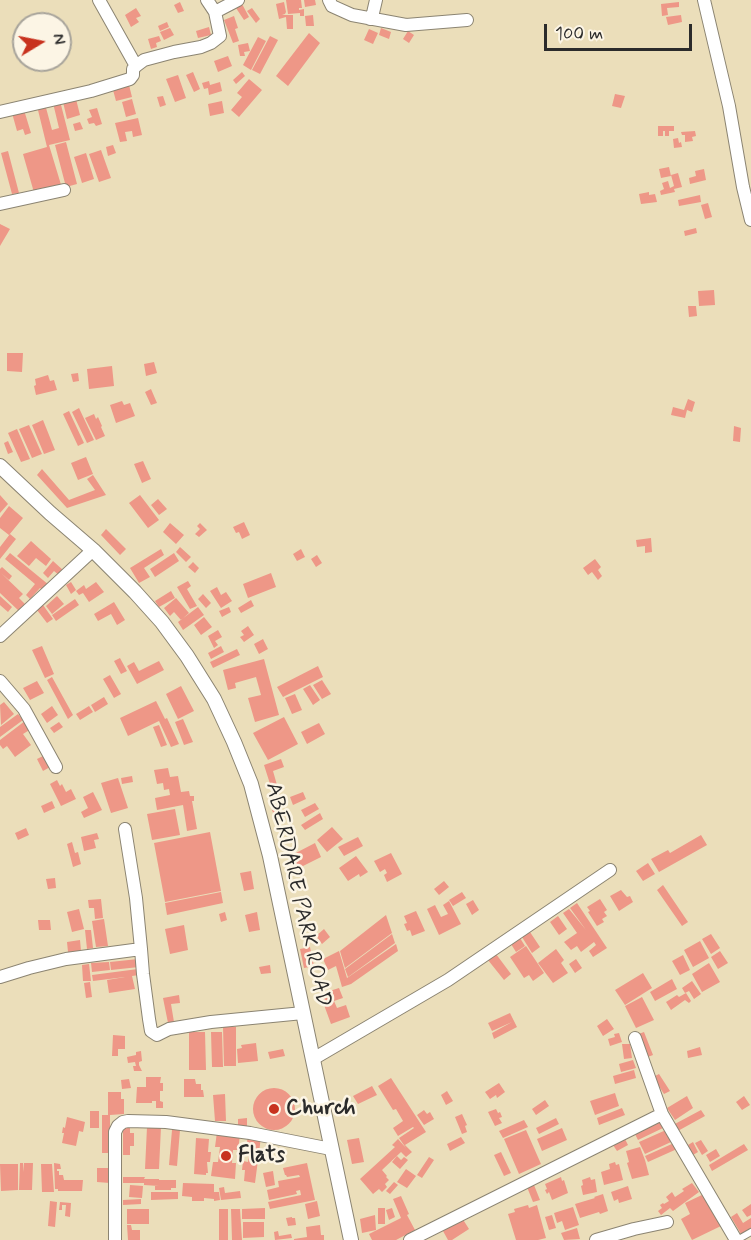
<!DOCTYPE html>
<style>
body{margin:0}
#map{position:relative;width:751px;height:1240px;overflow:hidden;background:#ebdeba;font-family:Mynerve,sans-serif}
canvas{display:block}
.north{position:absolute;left:12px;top:12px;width:60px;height:60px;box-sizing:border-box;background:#fcf5e5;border:2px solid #a8a49b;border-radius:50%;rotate:80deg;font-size:16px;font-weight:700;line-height:24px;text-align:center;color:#2b2b2b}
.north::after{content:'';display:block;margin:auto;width:21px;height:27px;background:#c8321e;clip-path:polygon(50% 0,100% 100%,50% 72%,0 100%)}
.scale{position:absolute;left:544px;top:24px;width:148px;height:27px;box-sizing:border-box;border:3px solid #2b2b2b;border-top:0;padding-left:8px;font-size:18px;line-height:21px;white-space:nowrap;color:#2b2b2b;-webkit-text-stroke:4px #fcf5e5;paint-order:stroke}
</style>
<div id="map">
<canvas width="751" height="1240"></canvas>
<div class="north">N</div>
<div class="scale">100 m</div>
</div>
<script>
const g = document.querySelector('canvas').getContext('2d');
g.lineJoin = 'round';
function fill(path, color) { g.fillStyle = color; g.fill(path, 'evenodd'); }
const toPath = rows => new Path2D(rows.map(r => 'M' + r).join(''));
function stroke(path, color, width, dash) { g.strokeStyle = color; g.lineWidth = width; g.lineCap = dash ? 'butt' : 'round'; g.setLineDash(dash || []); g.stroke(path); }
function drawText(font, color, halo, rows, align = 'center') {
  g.font = font + ' Mynerve,sans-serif'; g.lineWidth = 5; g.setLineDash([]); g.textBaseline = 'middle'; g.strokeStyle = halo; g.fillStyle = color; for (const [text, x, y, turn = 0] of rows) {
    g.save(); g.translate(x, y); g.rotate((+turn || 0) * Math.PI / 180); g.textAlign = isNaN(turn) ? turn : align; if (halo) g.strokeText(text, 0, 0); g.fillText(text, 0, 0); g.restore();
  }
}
fill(toPath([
 [286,0,301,0,302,8,299,8,299,10,304,9,304,16,300,16,300,13,288,14],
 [304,0,315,0,316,5,305,7],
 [180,2,184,11,178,13,174,5],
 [284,2,286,12,285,14,282,15,293,15,293,29,287,29,286,17,279,19,276,4],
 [679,2,679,7,667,8,668,15,662,16,661,4],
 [242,4,249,17,244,20,236,8],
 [136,8,141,16,136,18,139,22,131,27,125,15],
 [252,8,260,19,256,23,247,11],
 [313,15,314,26,306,26,305,16],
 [681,15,682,22,668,25,666,17],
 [234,16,238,28,235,29,239,41,233,43,224,20],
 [167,22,169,27,160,31,158,26],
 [209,27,211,35,198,38,196,31],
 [170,28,174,35,164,40,160,32],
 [381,28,391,32,389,39,379,35],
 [369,29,378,33,373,44,364,40],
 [408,31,414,35,409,43,403,39],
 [309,33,320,43,288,86,276,76],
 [159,36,161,41,156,43,157,47,151,49,148,39],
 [270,36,278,40,260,74,252,70],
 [258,37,266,41,251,70,243,65],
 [248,43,250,51,244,52,245,56,240,56,238,45],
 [228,56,232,66,218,72,214,61],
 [193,72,200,89,194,92,186,75],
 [242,72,245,76,236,84,233,80],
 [178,75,186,98,175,102,166,79],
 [249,79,262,90,239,117,231,110,242,97,237,93],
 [209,81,210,85,220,82,222,91,209,95,208,88,204,89,202,83],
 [129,85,132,97,116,101,113,90],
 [615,94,625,96,621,108,612,106],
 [163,96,166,105,160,107,157,97],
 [76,99,80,115,67,119,63,102],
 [132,99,136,114,126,117,122,102],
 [60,101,70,140,49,145,62,188,35,196,23,154,47,147,37,106,45,104,52,130,59,128,53,103],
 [222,101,224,113,210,116,208,104],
 [97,108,102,124,96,126,94,123,89,124,87,119,92,117,89,110],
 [24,110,31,133,25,135,23,129,17,131,12,113],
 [138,118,142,135,133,137,132,131,125,132,127,141,120,142,115,123],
 [80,122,83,129,75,131,73,124],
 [658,126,674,126,674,131,669,131,669,136,665,136,665,131,663,131,663,136,658,136],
 [695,131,696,136,692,137,693,141,685,142,685,135,682,135,681,132],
 [678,138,679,143,681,142,682,147,674,148,673,139],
 [66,142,77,184,66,187,55,145],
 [113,145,116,153,108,156,106,147],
 [101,150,111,178,99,182,89,154],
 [8,151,19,193,12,194,1,153],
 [86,153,94,179,82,183,74,157],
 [669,167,671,176,661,178,659,169],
 [704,169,706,180,690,184,689,178,696,176,695,171],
 [678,173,682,187,674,189,675,192,661,195,660,191,664,189,662,183,668,181,670,188,674,186,671,175],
 [649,192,649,195,655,194,657,202,641,204,639,194],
 [700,195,701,202,679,206,678,200],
 [708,203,712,217,705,219,701,205],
 [0,224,10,229,0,246],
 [696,228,697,233,685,236,684,231],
 [714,290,715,305,699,306,698,291],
 [688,306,696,306,697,316,689,317],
 [7,353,23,353,22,372,7,371],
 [154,362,157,373,146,376,144,364],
 [112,366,114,386,89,389,87,369],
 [78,373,79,381,73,382,71,374],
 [48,375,50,381,54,380,57,390,36,395,34,386,36,385,35,379],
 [151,389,157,403,151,405,145,392],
 [688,399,695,402,692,412,687,410,685,418,671,415,673,407,684,410],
 [122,401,124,405,130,403,135,416,116,423,110,405],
 [79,408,94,440,87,443,72,412],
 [69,411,84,443,78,446,63,414],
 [94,414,96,419,98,417,102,426,101,427,105,436,96,440,85,418],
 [43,420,55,450,44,454,32,425],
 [29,425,42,454,32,458,19,429],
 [734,426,741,428,740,442,733,441],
 [17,429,30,459,21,462,8,433],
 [8,441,13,452,8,454,4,443],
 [86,457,93,474,78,480,71,463],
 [143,461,151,479,142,483,134,464],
 [42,469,69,500,95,490,87,479,93,475,106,495,67,508,37,475],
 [0,495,8,504,0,513],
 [140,495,159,520,148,528,129,503],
 [158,499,167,509,159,515,151,505],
 [9,506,23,518,9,535,0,528,0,518],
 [244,522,250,535,242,539,239,532,236,533,233,527],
 [170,523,184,535,176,544,163,532],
 [200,523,207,530,199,537,195,534,200,529,197,526],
 [106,529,126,549,120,555,101,535],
 [10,534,16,539,0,559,0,547],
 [651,538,652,552,645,553,645,546,637,547,636,540],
 [31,541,51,559,46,566,36,558,29,566,17,556],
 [180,547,191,557,186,562,176,552],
 [161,549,164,555,144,568,150,577,139,583,130,568],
 [301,549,305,557,297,561,293,554],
 [10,553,49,585,44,591,40,588,30,599,26,595,35,584,5,559],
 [174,553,179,561,155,577,150,569],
 [317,555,322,563,316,567,311,559],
 [595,559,601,567,598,570,602,576,598,580,592,572,588,575,583,568],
 [53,561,64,571,60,576,54,571,48,578,43,573],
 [193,562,199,568,195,573,188,567],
 [2,567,12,576,9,580,1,573,23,594,19,598,26,605,20,612,0,593,0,569],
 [271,573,276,587,248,598,243,584],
 [188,581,191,586,187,589,197,606,190,609,177,587],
 [71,582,76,590,71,594,66,585],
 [96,582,104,592,89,602,83,593,79,595,76,591,84,585,86,589],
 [217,587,221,595,226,592,232,601,221,608,210,591],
 [171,591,175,598,159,607,155,601],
 [203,594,211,603,206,608,198,599],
 [0,596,12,607,8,612,0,605],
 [57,596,64,604,52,614,46,606],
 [176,598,189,613,181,620,174,612,170,616,164,608],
 [75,599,79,605,56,621,52,615],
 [251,600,254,606,241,613,238,608],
 [114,602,125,620,117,625,111,614,98,621,94,614],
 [43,605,53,619,47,623,37,610],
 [198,607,204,615,183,630,178,622],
 [229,607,231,612,222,617,219,611],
 [204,617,212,627,201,635,194,625],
 [248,626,254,635,244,642,240,637,244,635,241,631],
 [218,630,222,637,215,641,218,645,214,648,208,636],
 [263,639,268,649,259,654,254,644],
 [42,646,54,674,45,678,32,650],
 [221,646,224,652,211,659,208,653],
 [237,649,240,655,213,668,210,662],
 [120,658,127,671,121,674,114,661],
 [264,659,279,715,255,722,248,698,261,695,256,677,235,683,236,688,228,690,223,670],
 [159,661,164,670,137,684,127,666,134,662,139,671],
 [318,666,323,677,283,697,277,687],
 [110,675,121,694,114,698,103,679],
 [52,677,73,715,68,719,47,680],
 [322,680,331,694,322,699,313,685],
 [37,681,44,693,30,700,23,688],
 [310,685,320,700,313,705,303,689],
 [181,686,194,711,178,719,166,694],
 [295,694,302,710,292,714,285,698],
 [104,697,108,704,95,712,91,705],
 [156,701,165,719,167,718,179,744,171,747,159,721,128,736,120,718],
 [4,702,14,714,1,725,0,705],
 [52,706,58,715,47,723,41,714],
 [89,706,93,712,80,720,76,714],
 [18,714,23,720,0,737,0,727],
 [284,717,298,744,268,760,253,733],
 [183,719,193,742,184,745,175,722],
 [25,721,31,729,23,734,31,745,15,757,7,746,3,749,0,745,0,740],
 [59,722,63,727,54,733,50,728],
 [319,723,325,734,307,744,301,732],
 [159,725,167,745,161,747,153,727],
 [45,755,50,767,43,771,37,759],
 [281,759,284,767,273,771,277,785,271,787,264,765],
 [168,768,170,777,178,776,181,792,189,791,190,796,194,796,194,801,192,801,197,829,187,831,183,805,157,810,155,798,170,795,169,789,164,790,163,783,157,784,154,770],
 [132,776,133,782,122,784,121,778],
 [118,778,128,808,111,813,101,783],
 [57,780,60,786,62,784,66,792,71,789,76,799,61,806,50,784],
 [93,792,102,810,84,818,81,812,88,808,83,797],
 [303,792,306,799,293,805,290,797],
 [52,801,55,808,44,813,41,806],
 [315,803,319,809,305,817,301,810],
 [280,807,284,817,276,820,272,810],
 [175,809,180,835,152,840,147,814],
 [320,813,323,819,305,830,301,825],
 [332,827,343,839,327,852,317,840],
 [26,828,29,835,18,840,15,833],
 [210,832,221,891,165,902,154,843],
 [97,833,99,839,94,840,96,848,84,851,81,837],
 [701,835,707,845,659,872,651,859,668,850,670,853],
 [358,837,363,846,344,856,338,847],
 [72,842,75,853,78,852,81,864,73,867,67,844],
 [315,843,321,857,297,869,290,856],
 [391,853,402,874,387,882,384,875,387,873,385,869,380,872,374,861],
 [356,856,368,872,360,877,359,874,348,881,339,868],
 [648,863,655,874,643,881,636,871],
 [251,871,254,889,244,891,240,873],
 [55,878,56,888,48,889,46,879],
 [444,881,449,887,439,895,434,889],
 [663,885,688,922,682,926,657,890],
 [621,890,627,897,630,896,633,902,619,911,610,896],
 [221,892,223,903,167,915,165,903],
 [462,892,466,898,453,906,449,900],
 [101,899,103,918,95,919,94,908,89,908,88,900],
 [600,899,607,910,604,912,607,916,602,919,604,922,597,926,588,912,590,911,587,907],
 [473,900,479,910,472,915,466,904],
 [449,901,461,924,439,935,427,909,435,905,441,917,448,914,443,905],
 [577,903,607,948,593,957,589,951,596,945,594,942,581,952,577,946,571,950,564,942,577,933,563,913,569,909,586,930,570,908],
 [79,909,84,929,72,932,67,912],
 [416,911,425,931,412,936,410,930,407,931,404,924,407,923,404,916],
 [225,912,227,920,221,922,219,914],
 [257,912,260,930,249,932,245,915],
 [386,915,392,933,345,968,340,951],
 [558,916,567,929,559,935,550,922],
 [104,919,108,946,96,947,92,921],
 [38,920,50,920,51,930,39,930],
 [184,925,188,950,170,954,165,929],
 [324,929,330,937,322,944,316,936],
 [85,930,91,930,93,948,87,949],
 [530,932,540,947,532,953,522,937],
 [392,934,395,943,348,977,345,969],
 [711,934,720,948,711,954,702,939],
 [520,938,525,946,516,952,511,944],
 [80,940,81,951,68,952,67,942],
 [700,941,709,958,693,967,684,950],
 [396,944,398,951,351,984,342,987,336,966,328,970,323,959,339,951,347,978],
 [526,946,544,973,533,981,529,975,524,978,510,957],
 [310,947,314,966,304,968,300,949],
 [556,949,564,960,561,963,568,973,553,983,538,963],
 [720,951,728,963,718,969,711,957],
 [496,954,511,974,504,980,488,960],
 [683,955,690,970,680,975,672,961],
 [138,959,139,967,111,970,110,962],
 [576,959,582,968,575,973,569,964],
 [109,962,110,970,92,972,91,963],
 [709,963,720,982,702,992,692,974],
 [89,964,91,981,83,981,82,965],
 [270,965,271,973,261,974,259,967],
 [138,969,139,975,132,976,135,989,109,993,107,980,125,977,93,981,92,975],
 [643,973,652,988,625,1005,615,990],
 [672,979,677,989,655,1001,650,992],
 [692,981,701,994,694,999,689,991,685,993,682,988],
 [90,982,92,997,86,998,84,983],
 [339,988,343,998,334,1001,337,1008,346,1005,350,1017,331,1024,320,994],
 [686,993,691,1001,689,1003,685,1000,671,1010,666,1002,677,995,679,997],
 [179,995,180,1003,171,1004,174,1022,168,1023,163,998],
 [642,997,654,1020,636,1028,625,1006],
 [510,1013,517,1027,494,1039,492,1033,512,1022,492,1031,488,1023],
 [607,1019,614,1029,603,1036,597,1026],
 [223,1027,236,1027,236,1066,224,1066],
 [189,1032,205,1032,206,1070,189,1070],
 [211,1032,222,1032,223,1067,212,1067],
 [644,1032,653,1055,645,1058,636,1035],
 [619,1033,622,1042,610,1046,608,1039,615,1037,614,1034],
 [113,1035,125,1036,125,1049,118,1049,118,1056,112,1056],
 [256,1043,258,1061,238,1063,237,1049,242,1048,241,1045],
 [622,1044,630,1044,632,1058,624,1059],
 [700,1047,702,1055,688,1058,687,1051],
 [283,1049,285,1056,270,1059,268,1052],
 [141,1051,142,1061,139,1062,139,1065,142,1071,134,1071,133,1066,136,1066,135,1062,128,1063,127,1057,136,1055,136,1052],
 [633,1060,636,1068,621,1072,619,1064],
 [634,1070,636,1078,615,1084,613,1076],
 [659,1074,670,1091,664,1094,653,1077],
 [146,1077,161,1077,160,1083,163,1083,163,1091,160,1091,160,1101,163,1102,163,1108,156,1108,156,1101,152,1101,152,1103,136,1103,137,1087,146,1087],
 [391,1078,426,1132,405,1145,412,1152,406,1157,401,1152,382,1170,387,1176,386,1177,389,1180,385,1184,387,1187,382,1192,379,1189,373,1194,360,1179,395,1147,392,1145,398,1139,406,1148,399,1138,414,1128,413,1127,398,1136,393,1128,403,1121,396,1109,393,1110,378,1086],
 [129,1079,131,1088,122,1089,121,1080],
 [184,1079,195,1079,196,1084,201,1084,201,1090,203,1090,204,1097,184,1097],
 [499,1083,505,1092,497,1098,496,1095,490,1099,485,1092],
 [372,1086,377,1095,358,1104,353,1096],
 '253 1109a21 21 0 1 1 42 0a21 21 0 1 1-42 0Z',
 [447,1091,453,1101,446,1105,441,1095],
 [108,1092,121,1092,121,1099,124,1099,124,1114,110,1115,110,1153,102,1153,102,1115,108,1115],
 [615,1093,619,1106,595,1115,590,1101],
 [225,1094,226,1121,215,1121,213,1095],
 [687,1096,693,1108,675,1120,667,1108],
 [744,1096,750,1105,742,1110,736,1102],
 [545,1100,549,1106,536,1115,532,1109],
 [622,1108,625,1115,599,1125,597,1118],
 [496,1109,498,1113,500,1112,502,1117,499,1118,502,1123,495,1126,488,1112],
 [424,1110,427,1114,430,1112,434,1119,424,1125,417,1115],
 [701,1110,705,1116,676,1132,673,1125],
 [90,1111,99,1111,99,1128,90,1128],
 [462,1114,467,1125,465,1126,467,1132,462,1134,455,1117],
 [67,1117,85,1122,83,1132,79,1131,76,1146,62,1143,64,1133,62,1133,63,1127,65,1128],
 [247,1118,247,1126,238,1126,238,1119],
 [556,1118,559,1124,539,1134,536,1128],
 [524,1120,528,1127,503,1138,499,1131],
 [661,1122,663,1128,638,1140,635,1134],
 [130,1125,130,1133,134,1133,134,1146,130,1146,130,1155,123,1155,123,1129,125,1129,125,1126],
 [147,1127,161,1127,159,1169,145,1169],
 [562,1128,567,1140,542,1151,537,1139],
 [172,1130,180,1130,177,1166,169,1165],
 [526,1130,541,1164,519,1174,504,1139],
 [666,1130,671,1142,645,1154,639,1142],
 [217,1132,240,1135,238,1150,233,1150,232,1163,236,1163,235,1179,211,1176,213,1162,218,1162,220,1147,215,1147],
 [248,1136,261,1137,255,1183,244,1181,245,1170,242,1170,243,1161,248,1162,250,1147,246,1147],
 [461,1137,465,1143,450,1151,447,1144],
 [196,1138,209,1139,208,1152,211,1152,210,1162,207,1162,208,1173,206,1173,206,1175,194,1174],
 [359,1138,364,1162,352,1164,347,1140],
 [625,1139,628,1145,617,1151,613,1145],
 [701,1140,708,1151,702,1155,695,1143],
 [693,1142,698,1152,693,1155,688,1145],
 [674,1143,677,1149,648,1162,645,1156],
 [744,1144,748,1150,712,1171,709,1165],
 [640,1147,645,1160,649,1175,632,1179,627,1163,629,1162,626,1151],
 [716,1149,720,1156,710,1162,706,1155],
 [501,1152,511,1173,504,1176,494,1155],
 [397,1156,401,1160,404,1157,408,1160,400,1169,392,1162],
 [429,1157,434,1160,422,1178,417,1175],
 [615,1162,616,1165,619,1164,623,1180,604,1185,601,1172,610,1169,609,1164],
 [20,1163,23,1163,24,1172,24,1163,33,1163,32,1190,19,1190],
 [54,1163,60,1164,61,1169,57,1169,57,1171,59,1171,59,1175,63,1175,64,1180,83,1180,82,1191,58,1191,58,1189,55,1189],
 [307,1163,315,1200,270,1209,268,1202,301,1195,300,1190,296,1191,297,1194,269,1200,267,1190,279,1187,278,1181,300,1177,299,1175,287,1177,286,1175,285,1175,283,1168],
 [0,1164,18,1164,18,1190,1,1191],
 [41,1164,52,1164,54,1192,42,1192],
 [97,1168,111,1168,110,1183,97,1182],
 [406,1169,416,1176,407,1188,397,1182],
 [273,1171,275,1185,266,1187,263,1173],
 [123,1177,145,1177,144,1179,159,1179,159,1180,176,1180,176,1188,171,1188,171,1190,155,1190,155,1186,159,1186,144,1185,144,1183,123,1183],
 [561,1177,562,1181,564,1180,568,1193,552,1200,549,1192,547,1194,545,1190,547,1189,545,1184],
 [590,1177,591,1180,595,1179,597,1192,583,1195,581,1186,583,1185,582,1180],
 [394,1182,398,1185,390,1194,386,1191],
 [183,1183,214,1184,214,1192,219,1192,220,1200,214,1201,214,1199,204,1198,204,1201,192,1201,192,1197,182,1196],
 [692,1183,699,1192,673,1211,670,1208,661,1215,658,1211,662,1208,660,1205,663,1203,664,1204,669,1201,666,1197,672,1192,675,1197,684,1191,682,1189],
 [130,1185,143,1186,142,1198,129,1197],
 [534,1185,540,1200,533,1202,527,1187],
 [628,1186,632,1199,619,1203,618,1199,614,1201,611,1192],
 [224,1187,225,1193,240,1191,241,1198,221,1200,219,1188],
 [151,1192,178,1192,178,1199,151,1200],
 [603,1194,608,1211,600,1214,599,1212,580,1218,575,1204,595,1198,594,1197],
 [704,1194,721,1226,692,1240,681,1219,690,1214,685,1203],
 [401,1196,409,1214,407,1215,415,1230,396,1240,372,1240,369,1234,401,1218,393,1199],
 [141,1199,141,1204,123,1205,123,1200],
 [50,1201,57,1202,55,1227,48,1226],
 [317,1201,320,1216,308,1219,305,1204],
 [60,1202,71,1203,70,1217,65,1216,66,1205,62,1205,62,1210,59,1210],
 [751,1204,751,1215,747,1217,742,1210],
 [528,1205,529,1208,537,1205,546,1238,538,1240,516,1240,508,1214,515,1212,514,1209],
 [573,1207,579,1225,565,1230,562,1221,557,1223,554,1213],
 [265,1208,265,1219,242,1219,242,1209],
 [378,1208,385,1208,385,1224,378,1224],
 [392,1208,395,1217,389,1220,386,1210],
 [127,1209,149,1209,149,1224,127,1224],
 [219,1209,228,1209,228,1240,219,1240],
 [231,1209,240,1209,242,1240,232,1240],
 [737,1213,743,1223,751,1218,751,1228,741,1234,731,1217],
 [375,1215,376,1230,362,1233,360,1219],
 [552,1215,556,1228,549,1230,545,1217],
 [292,1217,292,1218,295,1218,296,1225,288,1226,286,1218],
 [462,1218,469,1229,452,1240,448,1240,443,1231],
 [243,1222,264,1222,264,1237,243,1238],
 [127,1225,131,1225,132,1230,140,1230,140,1240,128,1240],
 [320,1225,321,1235,324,1235,324,1240,294,1240,294,1239,307,1237,306,1227],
 [577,1228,580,1239,564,1240,561,1233],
 [278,1231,279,1236,291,1234,292,1238,275,1240,274,1232]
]), '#ee9787');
const service = toPath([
 [737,1240,751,1232]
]);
const minor = toPath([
 [99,0,136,66],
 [329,0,332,6,352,15,406,25,467,20],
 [704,0,729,106,743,187,751,220],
 [215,12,238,0],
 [370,19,373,13,376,0],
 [0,112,91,91,130,79,133,75,133,69,136,66,144,60,174,52,201,47,211,43,220,36,215,12,207,0],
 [0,204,64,190],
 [0,636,93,550],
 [0,681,24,709,56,767],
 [125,829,136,898,141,949],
 [0,977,29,968,66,959,141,949,143,974,149,1019,151,1031,157,1035,169,1029,211,1022,303,1013],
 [635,1038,662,1114,736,1240],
 [313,1059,448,980,610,870],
 [115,1240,115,1132,118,1126,123,1122,128,1121,166,1122,250,1133,331,1149],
 [410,1240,662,1114],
 [596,1240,634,1229,667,1222]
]);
const tertiary = toPath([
 [0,466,50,513,93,550,135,592,162,622,187,656,214,699,234,742,251,784,270,856,351,1240]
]);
stroke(service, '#8b8472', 8);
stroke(minor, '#8b8472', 14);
stroke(tertiary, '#8b8472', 16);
stroke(service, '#fff', 6);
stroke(minor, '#fff', 12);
stroke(tertiary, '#fff', 14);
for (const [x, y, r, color] of [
 [274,1109,6,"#c8321e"],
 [226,1156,6,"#c8321e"]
]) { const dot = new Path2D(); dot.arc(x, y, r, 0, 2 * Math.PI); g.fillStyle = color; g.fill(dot); stroke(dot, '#fcf5e5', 2); }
drawText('22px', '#2b2b2b', '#fcf5e5', [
 ["ABERDARE PARK ROAD",297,895,77]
]);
drawText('bold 22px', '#2b2b2b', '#fcf5e5', [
 ["Church",286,1109],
 ["Flats",238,1156]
], 'left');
</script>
